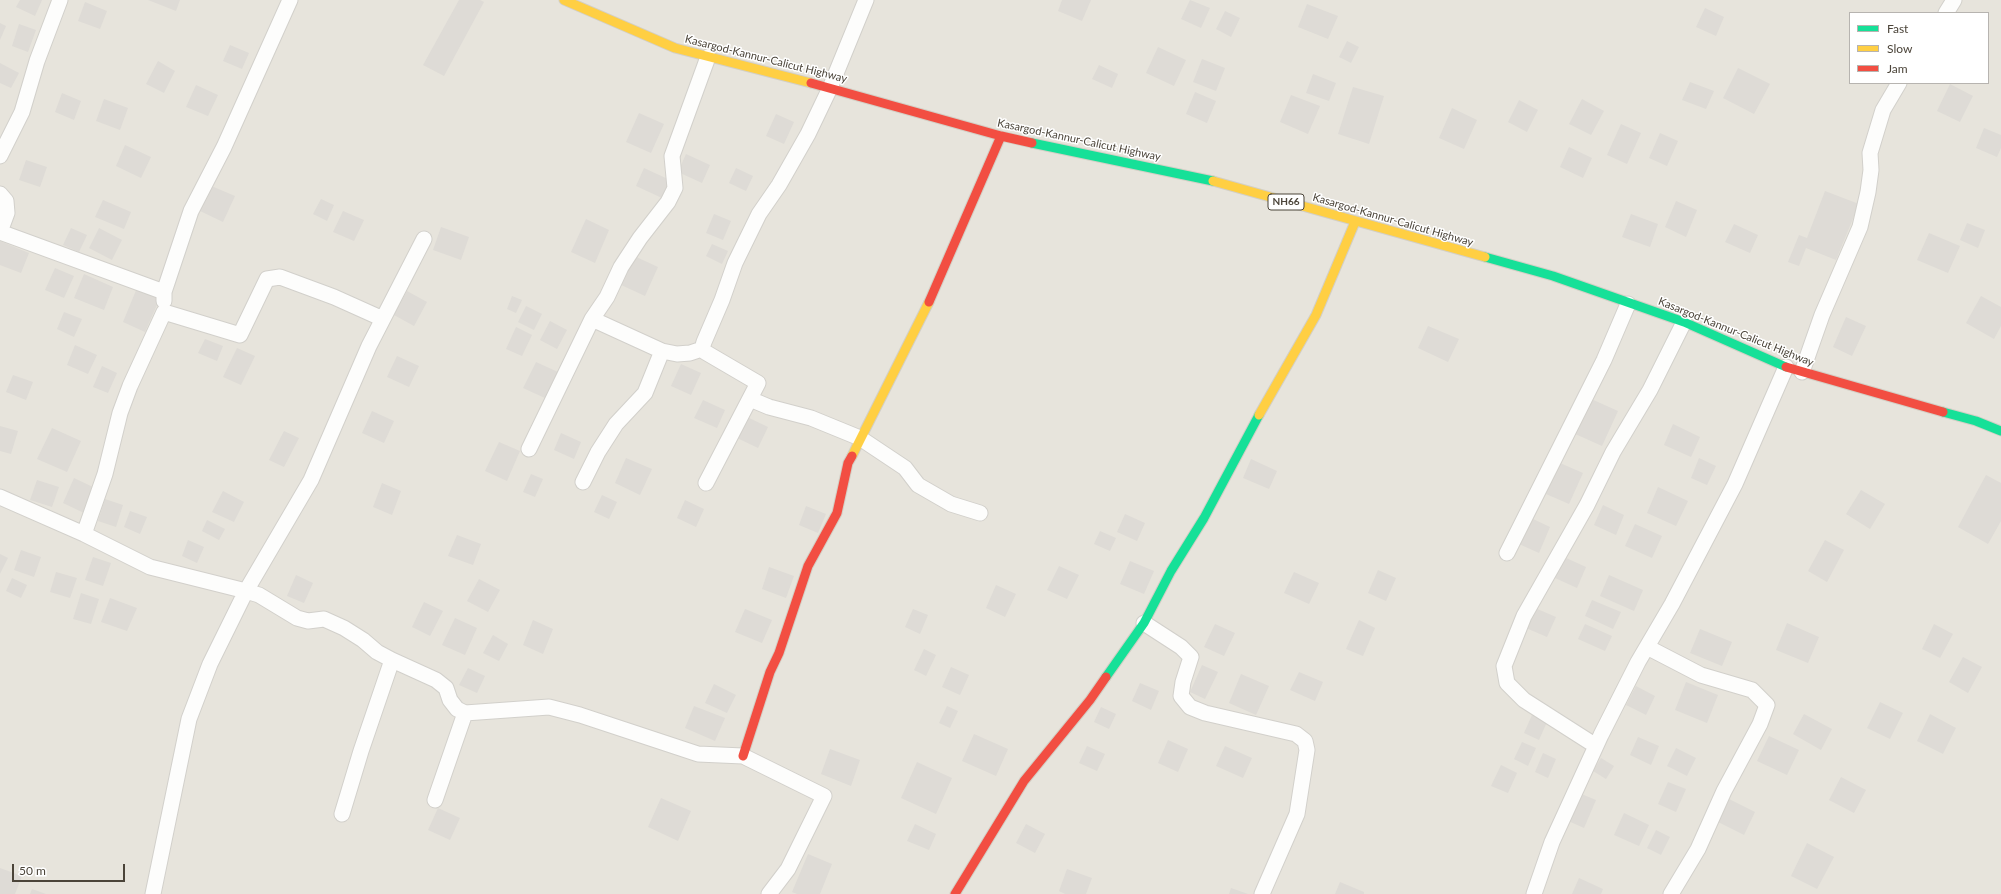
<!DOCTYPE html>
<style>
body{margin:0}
#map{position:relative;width:2001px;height:894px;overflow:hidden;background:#f4f2ee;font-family:Lato,sans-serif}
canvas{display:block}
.legend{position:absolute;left:1849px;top:12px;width:140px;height:72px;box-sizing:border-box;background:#fff;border:1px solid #b7b4b0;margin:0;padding:5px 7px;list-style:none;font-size:12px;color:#4b4439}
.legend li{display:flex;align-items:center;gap:8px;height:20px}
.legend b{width:20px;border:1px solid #b7b4b0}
.scale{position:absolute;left:12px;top:864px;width:113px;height:18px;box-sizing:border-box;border:2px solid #4b4439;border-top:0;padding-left:5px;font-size:12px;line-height:14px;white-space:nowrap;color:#4b4439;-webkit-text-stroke:3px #fff;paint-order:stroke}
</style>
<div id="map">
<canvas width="2001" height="894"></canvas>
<ul class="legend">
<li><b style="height:5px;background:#16e098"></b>Fast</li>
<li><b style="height:5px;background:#ffcf43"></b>Slow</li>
<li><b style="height:5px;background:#f24e42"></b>Jam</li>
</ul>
<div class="scale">50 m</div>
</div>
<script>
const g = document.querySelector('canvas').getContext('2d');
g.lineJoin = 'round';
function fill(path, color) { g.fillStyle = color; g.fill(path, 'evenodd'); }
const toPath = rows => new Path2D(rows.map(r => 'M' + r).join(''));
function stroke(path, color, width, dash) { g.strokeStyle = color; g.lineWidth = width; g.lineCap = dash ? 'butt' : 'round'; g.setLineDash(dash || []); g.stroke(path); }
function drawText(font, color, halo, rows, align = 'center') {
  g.font = font + ' Lato,sans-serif'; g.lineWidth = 3; g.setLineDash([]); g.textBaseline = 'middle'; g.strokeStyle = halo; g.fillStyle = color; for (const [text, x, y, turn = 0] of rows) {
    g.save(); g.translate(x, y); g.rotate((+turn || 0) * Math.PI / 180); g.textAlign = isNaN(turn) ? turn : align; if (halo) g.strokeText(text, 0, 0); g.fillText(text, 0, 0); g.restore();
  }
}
fill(toPath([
 [0,0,2001,0,2001,894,0,894],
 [1850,13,1988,13,1988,83,1850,83]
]), '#e7e4dc');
fill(toPath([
 [20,0,42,0,35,16,16,7],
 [148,0,180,0,176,11],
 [459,0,480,0,484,2,444,76,423,65],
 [1062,0,1091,0,1082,21,1058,11],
 [1190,0,1210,8,1201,28,1181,19],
 [85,2,107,11,100,29,78,21],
 [1307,4,1338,16,1328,39,1298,27],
 [1705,8,1724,17,1716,36,1696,27],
 [1225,11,1240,18,1231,37,1216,29],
 [0,23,6,26,0,40],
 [19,24,36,30,28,52,12,46],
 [1347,41,1359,47,1351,63,1339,57],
 [230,45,249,53,242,69,223,61],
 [1158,47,1186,60,1174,86,1146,73],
 [1202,59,1225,68,1216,91,1193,82],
 [158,61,175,71,164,93,146,84],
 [0,63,19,73,11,88,0,83],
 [1099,65,1118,74,1112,88,1092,79],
 [1738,68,1770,84,1754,114,1723,98],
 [1313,74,1336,83,1329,101,1306,93],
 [1690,82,1714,91,1706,109,1682,100],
 [1950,84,1973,96,1960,122,1937,111],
 [196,85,218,95,208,116,186,107],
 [1353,87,1384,96,1369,144,1338,134],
 [1195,92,1216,101,1207,123,1186,114],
 [62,93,81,101,74,120,55,112],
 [1291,95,1320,106,1308,134,1280,122],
 [104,99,128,108,120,130,96,121],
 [1582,99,1604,111,1591,135,1569,124],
 [1519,100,1538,110,1527,132,1508,122],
 [1452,108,1477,120,1464,149,1439,138],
 [639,113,664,124,651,153,626,142],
 [776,114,794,122,784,144,766,136],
 [1621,124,1641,133,1627,164,1607,155],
 [1984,128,2001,135,2001,148,1997,157,1976,148],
 [1660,133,1678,141,1667,166,1649,158],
 [125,145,151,157,141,178,116,166],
 [1569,147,1592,158,1583,178,1560,167],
 [686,154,710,165,702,183,678,172],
 [26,160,47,167,40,187,19,180],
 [644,168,670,180,662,198,636,186],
 [736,168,753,176,746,191,729,183],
 [209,185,235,196,223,222,198,210],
 [1825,191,1859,204,1836,260,1806,248,1799,266,1788,262,1799,235,1807,238],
 [321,199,334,205,327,221,313,214],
 [103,200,131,212,124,229,95,217],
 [1676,201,1697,210,1686,237,1665,227],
 [343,211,364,220,354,241,333,232],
 [714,214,731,221,723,240,706,233],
 [1631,214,1658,224,1650,247,1622,237],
 [586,219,609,230,595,263,571,252],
 [1967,223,1985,230,1978,248,1960,240],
 [1734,224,1758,235,1750,253,1725,242],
 [441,227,469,237,461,260,433,250],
 [71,228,87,235,79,252,63,245],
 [99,228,122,240,112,260,89,248],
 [1929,233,1960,246,1948,273,1917,260],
 [0,241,29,253,21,273,0,265],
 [712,244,728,251,722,264,706,256],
 [632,255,658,267,645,296,619,284],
 [55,268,74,276,64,298,45,290],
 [84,274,113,287,104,310,74,298],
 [137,288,160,298,145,332,123,322],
 [407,291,427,302,414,326,394,315],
 [512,296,522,300,516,313,507,309],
 [1981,296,2001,307,2001,326,1994,339,1966,323],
 [526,306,542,314,534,330,518,322],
 [64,312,82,319,74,337,57,329],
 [1846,317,1866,326,1852,356,1833,347],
 [550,321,567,330,557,349,540,340],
 [1428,326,1459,339,1448,362,1418,348],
 [516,327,532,335,522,356,506,349],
 [205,339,223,346,217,361,198,353],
 [75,345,97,355,88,374,67,365],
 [237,348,255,356,241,385,223,377],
 [397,356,419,366,409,387,387,377],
 [536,362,558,372,547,399,523,388],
 [681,364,701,373,691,395,671,386],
 [102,366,117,373,108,393,93,387],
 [13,375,33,382,26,400,6,392],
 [1589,398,1618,411,1602,446,1573,433],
 [703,400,725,410,717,428,694,418],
 [372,411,394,421,384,443,362,433],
 [745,416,768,427,758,448,735,437],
 [1673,424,1700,437,1691,457,1664,445],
 [0,426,18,431,11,454,0,451],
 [52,428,81,441,67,472,37,459],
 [284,431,299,438,284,467,269,460],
 [561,433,581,442,574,459,554,450],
 [499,442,520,451,507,481,485,471],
 [626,458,652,469,640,495,615,483],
 [1699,458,1716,466,1707,485,1691,478],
 [1251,459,1277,471,1269,489,1243,478],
 [1560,463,1583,473,1569,504,1546,494],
 [531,474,543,479,535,497,523,492],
 [1986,475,2001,483,2001,521,1988,544,1958,527],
 [74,478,95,488,84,513,63,503],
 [37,480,59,487,52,507,30,500],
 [382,483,401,491,392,515,373,507],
 [1658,487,1688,501,1676,526,1647,513],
 [1861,490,1885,504,1870,529,1846,514],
 [223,491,244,502,234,522,212,512],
 [602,495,617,502,609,519,594,512],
 [105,499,123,505,116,527,98,521],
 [685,500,704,509,696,527,677,518],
 [1603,505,1624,515,1616,535,1594,525],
 [806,506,826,514,818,533,799,525],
 [130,511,147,517,140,534,124,527],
 [1125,514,1145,523,1137,541,1117,532],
 [1531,518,1550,527,1539,553,1519,544],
 [207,520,225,529,219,540,202,531],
 [1635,524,1662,536,1652,558,1625,546],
 [1100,531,1116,538,1110,551,1094,544],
 [457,535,481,544,473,565,448,556],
 [188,540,204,547,197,563,182,556],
 [1825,540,1844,550,1827,582,1808,571],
 [21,550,41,557,34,577,14,570],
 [0,554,8,558,0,574],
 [93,557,111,563,103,586,85,580],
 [1564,557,1586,567,1577,588,1555,578],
 [1130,561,1154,571,1144,594,1120,584],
 [1059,566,1079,575,1067,599,1047,590],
 [769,567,794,576,786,598,762,589],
 [1378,570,1396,578,1386,601,1368,593],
 [56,572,77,578,70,598,50,592],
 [1294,572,1319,583,1309,604,1284,593],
 [296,575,313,583,304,603,287,596],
 [1609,575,1643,590,1634,611,1600,596],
 [12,578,27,585,21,598,6,591],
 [479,579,500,590,488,612,467,601],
 [996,585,1016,594,1005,617,986,608],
 [81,593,99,599,91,624,73,619],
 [110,598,137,608,127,631,101,622],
 [1592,600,1621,612,1613,629,1585,616],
 [424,602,443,611,430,636,412,627],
 [1535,608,1556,617,1547,637,1526,628],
 [745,609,772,620,762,643,735,632],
 [913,609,928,615,920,634,905,627],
 [455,618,477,628,465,655,442,645],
 [533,620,553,629,543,654,523,645],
 [1359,620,1375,628,1363,656,1346,649],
 [1787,623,1819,637,1808,663,1776,650],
 [1215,624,1235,633,1224,656,1204,647],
 [1585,624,1612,636,1605,651,1578,639],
 [1934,624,1953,634,1940,658,1922,649],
 [1700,629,1732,642,1722,666,1690,653],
 [493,635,508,644,499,661,483,653],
 [924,649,936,655,926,676,914,670],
 [1963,657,1982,667,1968,693,1949,682],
 [1202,665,1218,672,1205,699,1190,692],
 [951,667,969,675,960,695,942,687],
 [468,668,485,676,477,693,459,685],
 [1299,672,1323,682,1315,701,1290,690],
 [1241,674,1269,686,1256,715,1229,703],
 [1686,682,1718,695,1707,723,1675,710],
 [1140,683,1159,691,1151,710,1132,701],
 [714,684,736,695,727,713,705,703],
 [1636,686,1655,696,1646,715,1626,705],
 [1880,702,1903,713,1890,739,1867,728],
 [694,706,725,718,715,741,685,728],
 [947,706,958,711,950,728,939,723],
 [1101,707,1116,714,1109,729,1094,722],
 [1804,714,1832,729,1821,750,1793,734],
 [1930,714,1956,728,1943,754,1917,741],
 [1532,715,1547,722,1539,740,1524,733],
 [974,734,1008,749,996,776,962,761],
 [1769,736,1799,750,1787,775,1757,761],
 [1638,737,1659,746,1651,765,1630,755],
 [1168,740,1188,749,1178,772,1158,763],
 [1522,742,1536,748,1528,766,1514,759],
 [1087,746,1105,754,1097,771,1079,763],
 [1225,746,1252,758,1243,778,1216,766],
 [1676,748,1696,758,1687,776,1667,766],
 [830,749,860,760,851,786,821,774],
 [1543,753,1556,759,1548,778,1535,772],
 [1601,758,1614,766,1606,779,1593,771],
 [917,762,952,778,936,814,901,798],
 [1501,765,1517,773,1508,793,1491,786],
 [1841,777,1866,790,1854,813,1829,800],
 [1668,782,1686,789,1676,812,1658,804],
 [1579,793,1596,800,1584,828,1566,820],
 [661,798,691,811,678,841,648,827],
 [1729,799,1755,812,1744,835,1718,822],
 [438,808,460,818,450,840,428,830],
 [1624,813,1649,825,1639,846,1614,835],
 [915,824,936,834,929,850,907,841],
 [1026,824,1045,834,1035,853,1016,843],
 [1656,830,1670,837,1661,855,1647,848],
 [1807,843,1834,857,1817,889,1791,876],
 [808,854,832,864,820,894,797,894,792,892],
 [0,868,22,876,15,894,0,894],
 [1067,869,1092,878,1086,894,1065,894,1059,891],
 [1579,878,1603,889,1601,894,1572,894],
 [1340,882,1364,892,1364,894,1335,894],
 [1231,888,1248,894,1229,894],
 [32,889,46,894,30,894]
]), '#dedbd6');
const street = toPath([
 [1946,13,1954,0],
 [0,156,22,112,37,61,60,0],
 [0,194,6,201,7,213,0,232],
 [0,232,164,292,164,301],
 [164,292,191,211,224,147,290,0],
 [662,351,677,354,690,353,702,349],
 [1802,372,1822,315,1860,227,1868,192,1871,170,1870,153,1883,110,1899,83],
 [750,399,769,407,811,418,860,438,905,468,918,485,951,504,980,513],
 [529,449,592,319,607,297,621,267,640,238,668,202,675,188,672,156,708,57],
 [583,482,598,452,616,424,645,393,662,351,592,319],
 [706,483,758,383,705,352,702,349,704,342,722,300,735,263,759,214,779,185,808,134,830,88,866,0],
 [0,497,84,534,150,567,246,591,311,480,369,346,424,239],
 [84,534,105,474,120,413,130,386,164,312,240,335,267,279,280,277,334,297,383,319],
 [1507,553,1604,360,1628,304],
 [1144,623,1181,647,1191,657,1183,682,1181,696,1190,707,1205,713,1296,734,1305,741,1307,750,1297,814,1262,894],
 [1647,647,1701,675,1752,690,1767,705,1760,724,1724,791,1698,849,1671,894],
 [1596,746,1524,700,1507,683,1504,666,1524,616,1587,505,1613,452,1650,390,1684,322],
 [435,800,465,713,549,707,580,715,698,754,743,756,824,796,788,869,769,894],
 [342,814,361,751,392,660,436,680,446,688,450,700,457,709,465,713],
 [153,894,189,719,210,664,246,591,259,595,297,618,308,621,324,619,344,628,363,640,377,652,392,660],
 [1534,894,1552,842,1601,735,1638,662,1672,604,1735,484,1786,367]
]);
const fast = toPath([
 [1032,143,1213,181],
 [1485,257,1553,276,1684,322,1786,367],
 [1943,412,1976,421,2001,431],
 [1106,677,1144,623,1171,571,1204,518,1259,415]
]);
const slow = toPath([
 [564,0,675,48,811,83],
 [1213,181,1485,257],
 [1259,415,1316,315,1355,222],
 [852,456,929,302]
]);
const jam = toPath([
 [811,83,1001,136,1032,143],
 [929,302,1001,136],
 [1786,367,1943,412],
 [743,756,770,672,779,653,808,566,837,513,848,463,852,456],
 [955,894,1024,781,1090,700,1106,677]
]);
stroke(street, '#d2d0cb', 17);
stroke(fast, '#d3cfc5', 11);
stroke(slow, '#d3cfc5', 11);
stroke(jam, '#d3cfc5', 11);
stroke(street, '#fdfdfc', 15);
stroke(fast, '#16e098', 9);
stroke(slow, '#ffcf43', 9);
stroke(jam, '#f24e42', 9);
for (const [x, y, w] of [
 [1286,202,36]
]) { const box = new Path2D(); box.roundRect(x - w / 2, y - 8, w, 16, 3); g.fillStyle = '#fff'; g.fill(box); stroke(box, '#4b4439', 1); }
drawText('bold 10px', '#4b4439', null, [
 ["NH66",1286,202]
]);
drawText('11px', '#4b4439', '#fff', [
 ["Kasargod-Kannur-Calicut Highway",766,59,14],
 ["Kasargod-Kannur-Calicut Highway",1079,140,12],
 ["Kasargod-Kannur-Calicut Highway",1393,220,16],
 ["Kasargod-Kannur-Calicut Highway",1736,332,22]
]);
</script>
